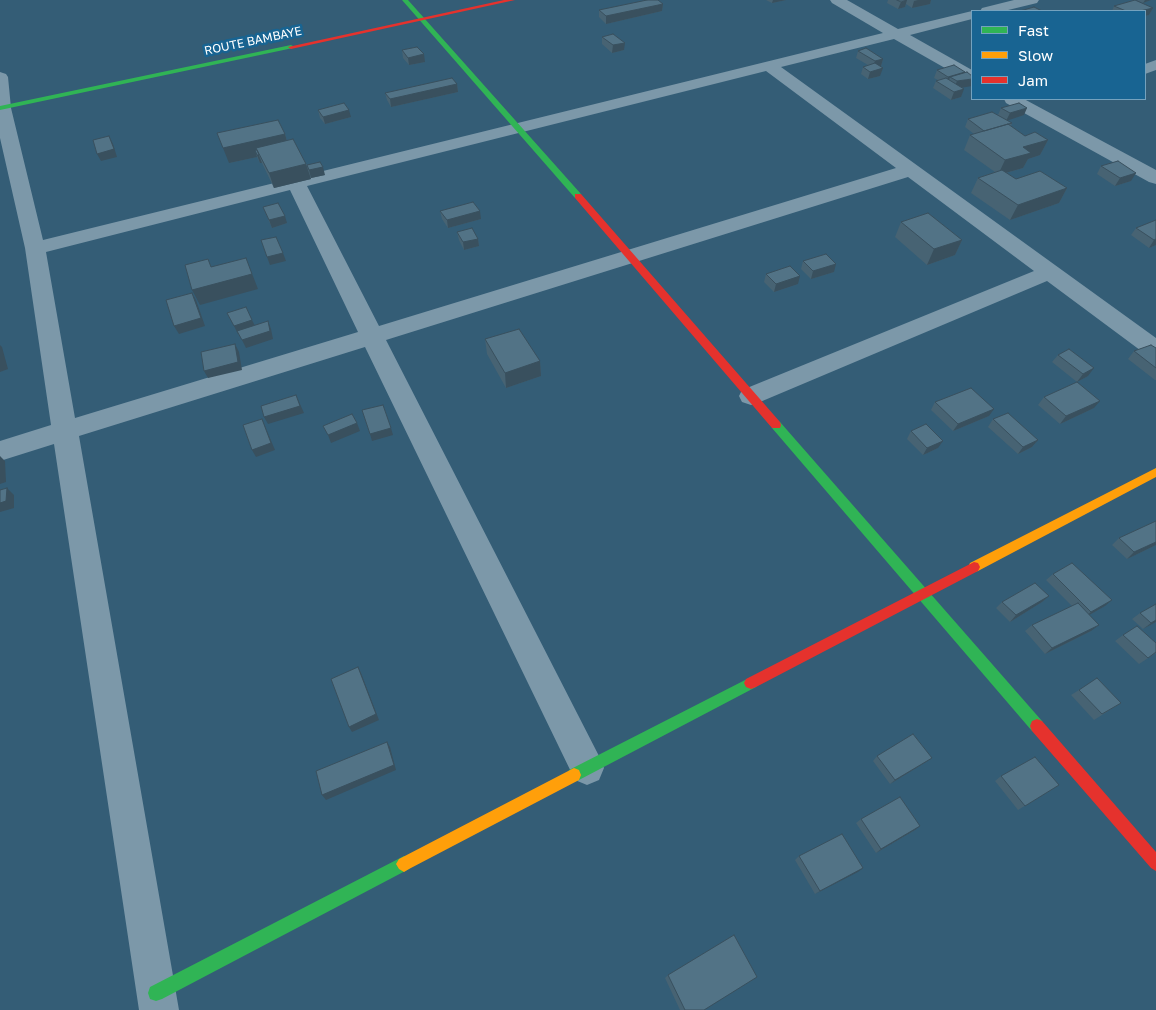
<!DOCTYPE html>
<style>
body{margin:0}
#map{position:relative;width:1156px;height:1010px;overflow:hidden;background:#345d76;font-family:"Golos Text",sans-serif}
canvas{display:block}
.legend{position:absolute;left:971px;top:10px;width:175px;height:90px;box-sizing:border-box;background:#186492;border:1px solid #74a2be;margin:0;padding:6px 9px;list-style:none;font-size:15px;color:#fff}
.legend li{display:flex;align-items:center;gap:10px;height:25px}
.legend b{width:25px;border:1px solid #74a2be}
</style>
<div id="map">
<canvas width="1156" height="1010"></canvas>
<ul class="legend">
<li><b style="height:6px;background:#30b455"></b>Fast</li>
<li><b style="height:6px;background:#ff9f0a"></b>Slow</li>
<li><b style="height:6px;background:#e5322d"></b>Jam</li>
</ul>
</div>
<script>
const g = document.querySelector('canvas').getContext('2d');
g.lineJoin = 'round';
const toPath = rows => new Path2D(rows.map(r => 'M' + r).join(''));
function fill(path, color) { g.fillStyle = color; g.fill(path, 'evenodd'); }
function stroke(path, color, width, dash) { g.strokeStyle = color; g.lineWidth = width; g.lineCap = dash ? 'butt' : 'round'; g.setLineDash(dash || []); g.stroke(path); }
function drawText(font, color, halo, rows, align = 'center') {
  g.font = font + ' "Golos Text",sans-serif'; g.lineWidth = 5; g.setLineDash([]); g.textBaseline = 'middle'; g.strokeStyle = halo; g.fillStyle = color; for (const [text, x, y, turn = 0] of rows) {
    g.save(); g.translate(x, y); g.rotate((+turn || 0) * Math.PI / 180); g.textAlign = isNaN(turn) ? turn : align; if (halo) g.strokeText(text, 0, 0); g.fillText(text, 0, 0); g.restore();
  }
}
fill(toPath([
 [830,0,847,0,898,29,972,11,975,11,972,11,972,19,910,35,972,70,972,82,966,80,894,39,781,67,1156,338,1156,358,1148,356,1047,281,760,402,751,405,742,402,739,396,742,390,1034,271,908,177,386,340,599,756,604,768,599,780,587,785,575,780,365,347,79,436,179,1010,139,1010,54,444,0,461,0,441,51,425,25,248,0,138,0,72,6,74,8,77,11,108,43,240,883,33,832,3,830,0],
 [766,71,896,168,379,326,307,186,766,71],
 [290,190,358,332,75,418,46,252,290,190],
 [1014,0,1039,0,1037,3,1004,11,980,11,982,8,1014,0],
 [1156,60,1156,70,1145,74,1145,64,1156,60],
 [1004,99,1024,99,1156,170,1156,184,1149,182,1006,103,1004,99]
]), '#7c98a9');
fill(toPath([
 [402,0,408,0,581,194,581,198,575,198,402,0],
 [291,45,293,46,293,48,0,110,0,106,291,45],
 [776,421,780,422,1042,721,1044,726,1042,731,1037,733,1032,731,772,428,771,425,772,422,776,421],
 [751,677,756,679,758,683,756,687,579,780,574,782,569,780,567,775,569,770,751,677],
 [404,856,409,859,412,864,409,869,162,999,156,1001,150,999,148,993,150,987,404,856]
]), '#30b455');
fill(toPath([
 [1156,468,1156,477,978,571,974,572,970,571,968,567,970,563,1156,468],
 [574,768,579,770,581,775,579,780,409,869,404,872,399,869,396,864,399,859,574,768]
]), '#ff9f0a');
fill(toPath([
 [504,0,515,0,291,49,288,47,504,0],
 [575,194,581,194,780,422,781,425,780,428,772,428,575,198,575,194],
 [974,562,978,563,980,567,978,571,756,687,751,689,746,687,744,683,746,679,974,562],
 [1037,719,1042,721,1156,852,1156,871,1151,868,1032,731,1030,726,1032,721,1037,719]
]), '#e5322d');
fill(toPath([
 [766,0,786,0,772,3],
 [888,0,931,0,930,4,912,8,906,4,905,7,898,9,887,3],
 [1135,0,1153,8,1149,15,1145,16,1145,11,1112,11,1114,6],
 [1136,0,1151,0,1143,3],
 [663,4,662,11,606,24,599,17,599,10],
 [602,37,624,50,612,53,602,44],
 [402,50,425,62,409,65,403,58],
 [858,51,883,59,881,66,880,67,880,76,868,79,861,74,863,67,868,65,856,58],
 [937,70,965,72,961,97,951,100,933,88,936,81,938,80,934,78],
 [457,84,458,92,391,107,387,100,385,93],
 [1001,108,1024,115,1007,120,1012,123,1011,126,1025,136,1048,140,1040,155,1028,159,1023,168,1006,173,1016,179,1067,188,1059,203,1010,220,971,193,978,178,995,172,964,150,970,135,974,134,965,127,968,119,998,115],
 [318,110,351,117,325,124,320,118],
 [285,134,287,141,307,165,325,175,311,178,310,176,311,179,274,188,262,163,260,163,257,157,229,163],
 [1101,166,1131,181,1115,186,1097,174],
 [263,207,287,223,272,228],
 [440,211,481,219,448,228,442,219],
 [1156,220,1156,245,1149,248,1131,235,1136,228],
 [901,222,962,240,955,255,927,265,895,237],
 [457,232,478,239,479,246,464,250,459,240],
 [803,261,834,272,811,279,801,269],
 [766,274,798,284,774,292,764,282],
 [485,339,540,361,541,376,506,388,487,354],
 [1156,348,1156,380,1155,380,1128,359,1134,351],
 [1058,355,1088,376,1077,382,1052,362],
 [1044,397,1094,408,1060,424,1038,405],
 [935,402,989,416,953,431,931,410],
 [993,419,1038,440,1032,447,1018,454,988,427],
 [911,431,938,448,923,455,907,439],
 [1156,521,1156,545,1127,559,1112,545,1119,538],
 [1053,574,1105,606,1089,615,1091,631,1045,654,1025,631,1032,625,1072,606,1046,580],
 [1049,596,1042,602,1010,622,996,608,1002,602],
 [1140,613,1156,622,1143,629,1132,619],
 [1123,635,1156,643,1156,653,1139,664,1115,641],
 [1079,690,1121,703,1094,720,1071,695],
 [877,756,926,762,890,784,873,761],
 [1001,776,1059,785,1018,810,995,781],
 [861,819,915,830,876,853,856,823],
 [799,856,863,868,815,894,795,860],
 [668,975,704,1010,680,1010,665,978]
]), '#476373');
fill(toPath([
 [773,0,786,0,772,3],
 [907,0,905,7,898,9,901,2],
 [918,0,931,0,930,4,912,8,914,1],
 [1145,0,1151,0,1143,3],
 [663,4,662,11,606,24,606,16],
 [1153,8,1149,15,1145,16,1145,11,1140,11],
 [625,43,624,50,612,53,613,45],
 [424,54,425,62,409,65,408,58],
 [883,59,881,66,873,69,875,61],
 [883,68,880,76,868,79,870,72],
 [965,72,962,79,950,77,948,83,945,84,948,77],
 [972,79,972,86,954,89,957,81],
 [457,84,458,92,391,107,390,99],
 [964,89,961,97,951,100,954,92],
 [1027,108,1024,115,1006,121,1010,113],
 [349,110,351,117,325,124,323,117],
 [285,134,289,149,256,148,262,163,260,163,255,150,257,157,229,163,223,148],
 [109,136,113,144,117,157,101,161,97,154],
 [1048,140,1040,155,1028,159,1023,168,998,175,1005,160,1023,147],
 [306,164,311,179,274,188,269,173],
 [323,167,325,175,311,178,309,170],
 [1136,173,1131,181,1115,186,1120,178],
 [1067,188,1059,203,1010,220,1018,205],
 [480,211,481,219,448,228,447,220],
 [285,216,287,223,272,228,269,220],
 [478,239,479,246,464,250,463,242],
 [1156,239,1156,245,1149,248,1154,240],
 [962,240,955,255,927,265,934,249],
 [283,253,286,261,270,265,267,257],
 [246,258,258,289,200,305,192,290],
 [836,264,834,272,811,279,813,271],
 [800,276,798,284,774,292,776,284],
 [192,293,196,300,205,326,179,334,174,326],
 [252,320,256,328,238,334,234,326],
 [268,321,271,329,273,339,246,348,242,340],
 [235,344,239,352,242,370,208,378,204,371],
 [0,345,2,347,8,369,0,372],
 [540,361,541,376,506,388,505,373],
 [1094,368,1088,376,1077,382,1083,374],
 [296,395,304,413,268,424,264,417],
 [1100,401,1094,408,1060,424,1066,416],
 [994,409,989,416,953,431,958,424],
 [262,419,275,450,256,457,252,450],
 [357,423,360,431,331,443,328,435],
 [391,428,393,435,372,441,370,434],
 [1038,440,1032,447,1018,454,1023,447],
 [943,441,938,448,923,455,927,448],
 [0,456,5,461,6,482,0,484],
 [7,488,14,495,14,508,0,512,0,503],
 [1156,542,1156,545,1127,559,1134,552],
 [1049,596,1042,602,1010,622,1016,615],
 [1112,600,1105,606,1084,618,1091,612],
 [1156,620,1156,622,1143,629,1151,623],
 [1099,625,1091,631,1045,654,1052,648],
 [358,667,361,673,379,720,352,732,349,727],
 [387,742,390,747,396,770,326,800,322,795],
 [932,758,926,762,890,784,895,780],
 [920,826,915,830,876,853,881,849],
 [863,868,858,872,815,894,820,891]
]), '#39505e');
const building = toPath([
 [647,0,658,0,663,4,606,16,599,10,647,0],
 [897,0,907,0,901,2,897,0],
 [1135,0,1153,8,1140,11,1126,11,1114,6,1135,0],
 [1034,7,1042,11,1020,11,1034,7],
 [613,34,625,43,613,45,602,37,613,34],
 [417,47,424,54,408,58,402,50,417,47],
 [866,48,883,59,875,61,858,51,866,48],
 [875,63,883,68,870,72,863,67,875,63],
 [954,65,965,72,948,77,937,70,954,65],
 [967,72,972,76,972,79,957,81,950,77,967,72],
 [452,78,457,84,390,99,385,93,452,78],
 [946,78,964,89,954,92,936,81,946,78],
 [344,103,349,110,323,117,318,110,344,103],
 [1019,103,1027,108,1010,113,1001,108,1019,103],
 [992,112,1012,123,984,131,968,119,992,112],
 [278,120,285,134,223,148,217,133,278,120],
 [1008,124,1025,136,1035,132,1048,140,1023,147,1031,153,1005,160,970,135,1008,124],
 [109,136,114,149,97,154,93,140,109,136],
 [293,139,306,164,269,173,256,148,293,139],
 [255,150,257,150,259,155,257,155,255,150],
 [1118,161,1136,173,1120,178,1101,166,1118,161],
 [320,162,323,167,309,170,307,165,320,162],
 [1002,170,1016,179,1040,171,1067,188,1018,205,978,178,1002,170],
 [473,202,480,211,447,220,440,211,473,202],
 [278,203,285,216,269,220,263,207,278,203],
 [928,213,962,240,934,249,901,222,928,213],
 [1156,220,1156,239,1154,240,1136,228,1156,220],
 [472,228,478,239,463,242,457,232,472,228],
 [276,237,283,253,267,257,261,240,276,237],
 [826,254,836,264,813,271,803,261,826,254],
 [246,258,252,274,192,290,185,265,208,259,211,267,246,258],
 [790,266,800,276,776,284,766,274,790,266],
 [192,293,201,318,174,326,166,300,192,293],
 [246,307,252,320,234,326,227,313,246,307],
 [268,321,270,331,242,340,237,331,268,321],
 [519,329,540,361,505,373,485,339,519,329],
 [235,344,238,362,204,371,201,352,235,344],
 [1151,345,1156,348,1156,368,1134,351,1151,345],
 [1069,349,1094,368,1083,374,1058,355,1069,349],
 [1077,382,1100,401,1066,416,1044,397,1077,382],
 [971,388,994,409,958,424,935,402,971,388],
 [296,395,300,406,264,417,261,406,296,395],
 [383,405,391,428,370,434,362,410,383,405],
 [1008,413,1038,440,1023,447,993,419,1008,413],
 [352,414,357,423,328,435,323,426,352,414],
 [262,419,271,443,252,450,243,425,262,419],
 [926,424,943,441,927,448,911,431,926,424],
 [7,488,6,501,0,503,0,490,7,488],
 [1156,521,1156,542,1134,552,1119,538,1156,521],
 [1072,563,1112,600,1091,612,1053,574,1072,563],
 [1035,583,1049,596,1016,615,1002,602,1035,583],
 [1078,603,1099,625,1052,648,1032,625,1078,603],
 [1156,604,1156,620,1151,623,1140,613,1156,604],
 [1137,626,1156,643,1156,652,1148,658,1123,635,1137,626],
 [358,667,376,714,349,727,331,679,358,667],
 [1097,678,1121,703,1102,714,1079,690,1097,678],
 [913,734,932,758,895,780,877,756,913,734],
 [387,742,394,765,322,795,316,771,387,742],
 [1035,757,1059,785,1025,806,1001,776,1035,757],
 [900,797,920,826,881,849,861,819,900,797],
 [842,834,863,868,820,891,799,856,842,834],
 [734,935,757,977,704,1010,685,1010,668,975,734,935]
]);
fill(building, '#527386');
stroke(building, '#39505e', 1);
drawText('12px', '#fff', '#186492', [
 ["ROUTE BAMBAYE",253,41,-12]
]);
</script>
